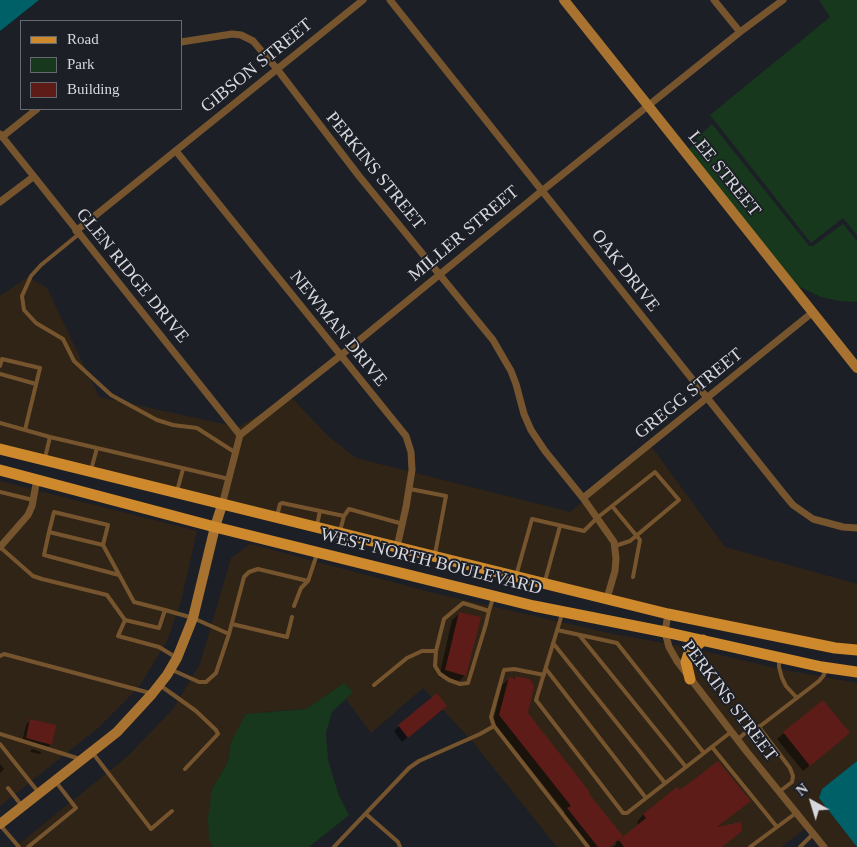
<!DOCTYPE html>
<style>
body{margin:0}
#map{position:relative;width:857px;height:847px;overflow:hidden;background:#1d1f27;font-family:Georgia,serif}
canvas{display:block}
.legend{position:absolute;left:20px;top:20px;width:162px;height:90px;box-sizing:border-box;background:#1d1f27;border:1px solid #676970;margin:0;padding:6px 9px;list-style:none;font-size:15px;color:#d7d8de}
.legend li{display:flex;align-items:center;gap:10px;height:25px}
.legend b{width:25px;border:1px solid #676970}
.north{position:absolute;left:787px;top:777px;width:50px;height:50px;-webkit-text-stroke:4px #1d1f27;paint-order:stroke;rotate:321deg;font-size:14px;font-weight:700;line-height:20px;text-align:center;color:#d7d8de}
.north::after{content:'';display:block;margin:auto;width:18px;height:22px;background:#d7d8de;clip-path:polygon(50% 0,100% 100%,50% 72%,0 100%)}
</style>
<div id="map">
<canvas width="857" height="847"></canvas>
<ul class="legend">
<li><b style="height:6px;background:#ce892d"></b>Road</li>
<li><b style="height:14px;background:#17381c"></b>Park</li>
<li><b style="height:14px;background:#5d1c17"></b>Building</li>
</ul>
<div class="north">N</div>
</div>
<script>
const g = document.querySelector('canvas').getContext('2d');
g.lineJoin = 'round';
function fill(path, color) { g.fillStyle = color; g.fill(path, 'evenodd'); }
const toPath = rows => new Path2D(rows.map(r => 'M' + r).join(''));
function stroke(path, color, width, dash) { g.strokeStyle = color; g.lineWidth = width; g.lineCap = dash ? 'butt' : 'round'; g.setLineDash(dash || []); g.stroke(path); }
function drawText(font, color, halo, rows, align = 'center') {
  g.font = font + ' Georgia,serif'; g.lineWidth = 4; g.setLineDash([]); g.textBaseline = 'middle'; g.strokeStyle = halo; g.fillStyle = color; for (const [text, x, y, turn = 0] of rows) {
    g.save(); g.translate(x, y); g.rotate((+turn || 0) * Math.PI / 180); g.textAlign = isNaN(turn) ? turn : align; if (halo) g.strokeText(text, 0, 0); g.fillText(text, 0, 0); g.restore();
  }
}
fill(toPath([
 [28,277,47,288,99,397,238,427,291,397,328,436,356,458,570,512,651,446,725,547,857,584,857,646,835,643,668,609,14,448,13,446,10,447,0,445,0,296],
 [0,481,197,531,181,601,167,641,139,687,98,728,0,806],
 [250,544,438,594,609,633,686,647,684,651,682,668,687,685,696,683,691,663,693,655,698,650,785,670,857,683,857,761,822,789,819,798,857,847,823,847,807,827,781,847,557,847,472,741,423,688,371,733,346,699,352,692,344,683,306,709,263,712,231,742,228,762,212,789,209,839,213,847,15,847,128,756,173,709,200,664,231,558]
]), '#302416');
fill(toPath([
 [819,0,857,0,857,235,843,218,811,243,710,115,830,17],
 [712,124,809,246,813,246,843,224,857,241,857,302,839,301,821,297,798,286,689,150,697,138],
 [344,683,353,692,332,712,326,733,328,760,339,796,349,815,309,847,213,847,209,839,208,818,212,789,228,762,231,742,246,714,306,709]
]), '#17381c');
fill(toPath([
 [0,0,39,0,0,31],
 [857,761,857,847,819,798,822,789]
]), '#006067');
fill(toPath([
 [459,614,465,675,458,682,439,677,452,620],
 [515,677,526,714,588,794,618,842,639,825,637,822,643,815,677,788,680,792,742,807,715,829,722,847,613,847,617,844,615,842,610,847,587,847,562,816,565,812,493,722,502,685,509,679,513,680],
 [437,695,441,711,402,742,394,731],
 [30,721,55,726,50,745,46,749,22,742,26,725],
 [784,733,849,733,803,771,777,739],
 [32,749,41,752,41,753,39,754,30,752],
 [0,764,4,769,0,773]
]), '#0007');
fill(toPath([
 [459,612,481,617,466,676,445,670],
 [515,676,530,679,534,686,528,713,589,791,589,794,623,836,610,847,598,847,567,808,571,806,499,715,509,677,515,679],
 [437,693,447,706,408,738,398,725],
 [823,700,850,733,810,766,783,732],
 [30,719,56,725,52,745,26,738],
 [718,761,751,801,717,827,741,822,742,831,722,847,624,847,619,840,646,818,643,814,677,787,680,790]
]), '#5d1c17');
stroke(toPath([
 [79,234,41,265,31,276,22,296,24,310,36,323,63,339,74,361,111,395,157,420,173,425,197,428,236,453],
 [0,366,2,359,40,368,25,430],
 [0,374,36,384],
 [0,423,50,437,229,479],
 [45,458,50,437],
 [91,470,97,448],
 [410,489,446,496,435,554],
 [177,491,183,469],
 [0,492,33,500],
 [612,506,640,540,633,577],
 [277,516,280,504,282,503,344,516],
 [317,525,320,511],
 [340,531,344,516,349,509,403,524],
 [49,532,44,555,119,575],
 [103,545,108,525,54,512,49,532,103,545,134,602,165,610],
 [0,547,33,576,42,579,107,595,125,620],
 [516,576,532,519,584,531,597,518,655,472,679,500,630,541,615,546],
 [545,581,560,526],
 [294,606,301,588,308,581],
 [489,611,463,603,444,619,436,651,435,666,440,674,449,680,460,684,468,683,486,624,489,611,493,598],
 [562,614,536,700,623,813,627,813,731,732],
 [232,624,287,637,292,617],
 [557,630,617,643,704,753],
 [580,636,686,767],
 [553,643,665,783],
 [0,656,4,654,150,693],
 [177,658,159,647,118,636,125,620,159,628,165,610,193,618,229,634,244,577,249,572,258,569,308,581,317,554],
 [779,660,779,667,782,678,786,686,797,698],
 [170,669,199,682,206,682,216,673,229,634],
 [546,669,646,798],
 [544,675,514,669,504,670,491,717,494,726,588,847],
 [374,685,407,658,422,651,436,651],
 [161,686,196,711,216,730,218,734,185,769],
 [759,727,819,681,824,675,825,670],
 [0,734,80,759],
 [737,740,751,728,755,726,759,727,790,768,793,776,792,782,779,792],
 [0,744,39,793],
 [712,747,777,827],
 [92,752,151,829,172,811],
 [8,788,22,806],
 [366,814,398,842,400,847],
 [1,826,19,847],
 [28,847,76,808,56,782],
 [334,847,409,768,419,761,480,734,494,726],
 [750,847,796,813],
 [800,847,813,834]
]), '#76552e', 4);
stroke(toPath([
 [390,0,783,493,793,505,813,519,843,527,857,528],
 [714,0,740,32],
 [181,42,232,34,241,35,253,41,277,69,359,176,493,340,511,371,516,384,524,414,531,430,545,451,583,498,614,542,616,558,615,571,607,598],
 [0,134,240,435],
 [2,137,37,109],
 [176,151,406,436,411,452,412,470,406,507,397,547],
 [0,202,33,177],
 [76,231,363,0],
 [583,498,813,312],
 [222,505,240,435,340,356,543,190,740,32,783,0],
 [0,547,28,515,32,506,37,479],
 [668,614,665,632,669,647,677,661,747,752,824,847]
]), '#76552e', 7);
stroke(toPath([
 [564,0,857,368],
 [0,824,117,732,152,694,167,675,177,658,193,618,215,527,222,505]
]), '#a87330', 10);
stroke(toPath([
 [0,449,668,614,835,648,857,650],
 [0,470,215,527,534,606,665,632,822,667,857,672],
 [690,679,686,662,689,653,703,640]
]), '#ce892d', 11);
drawText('18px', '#d7d8de', '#1d1f27', [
 ["GIBSON STREET",257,66,-39],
 ["PERKINS STREET",375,171,51],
 ["LEE STREET",724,174,51],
 ["MILLER STREET",464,234,-40],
 ["OAK DRIVE",625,271,52],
 ["GLEN RIDGE DRIVE",132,276,51],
 ["NEWMAN DRIVE",338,329,51],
 ["GREGG STREET",689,394,-39],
 ["WEST NORTH BOULEVARD",431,562,14],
 ["PERKINS STREET",729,701,53]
]);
</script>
